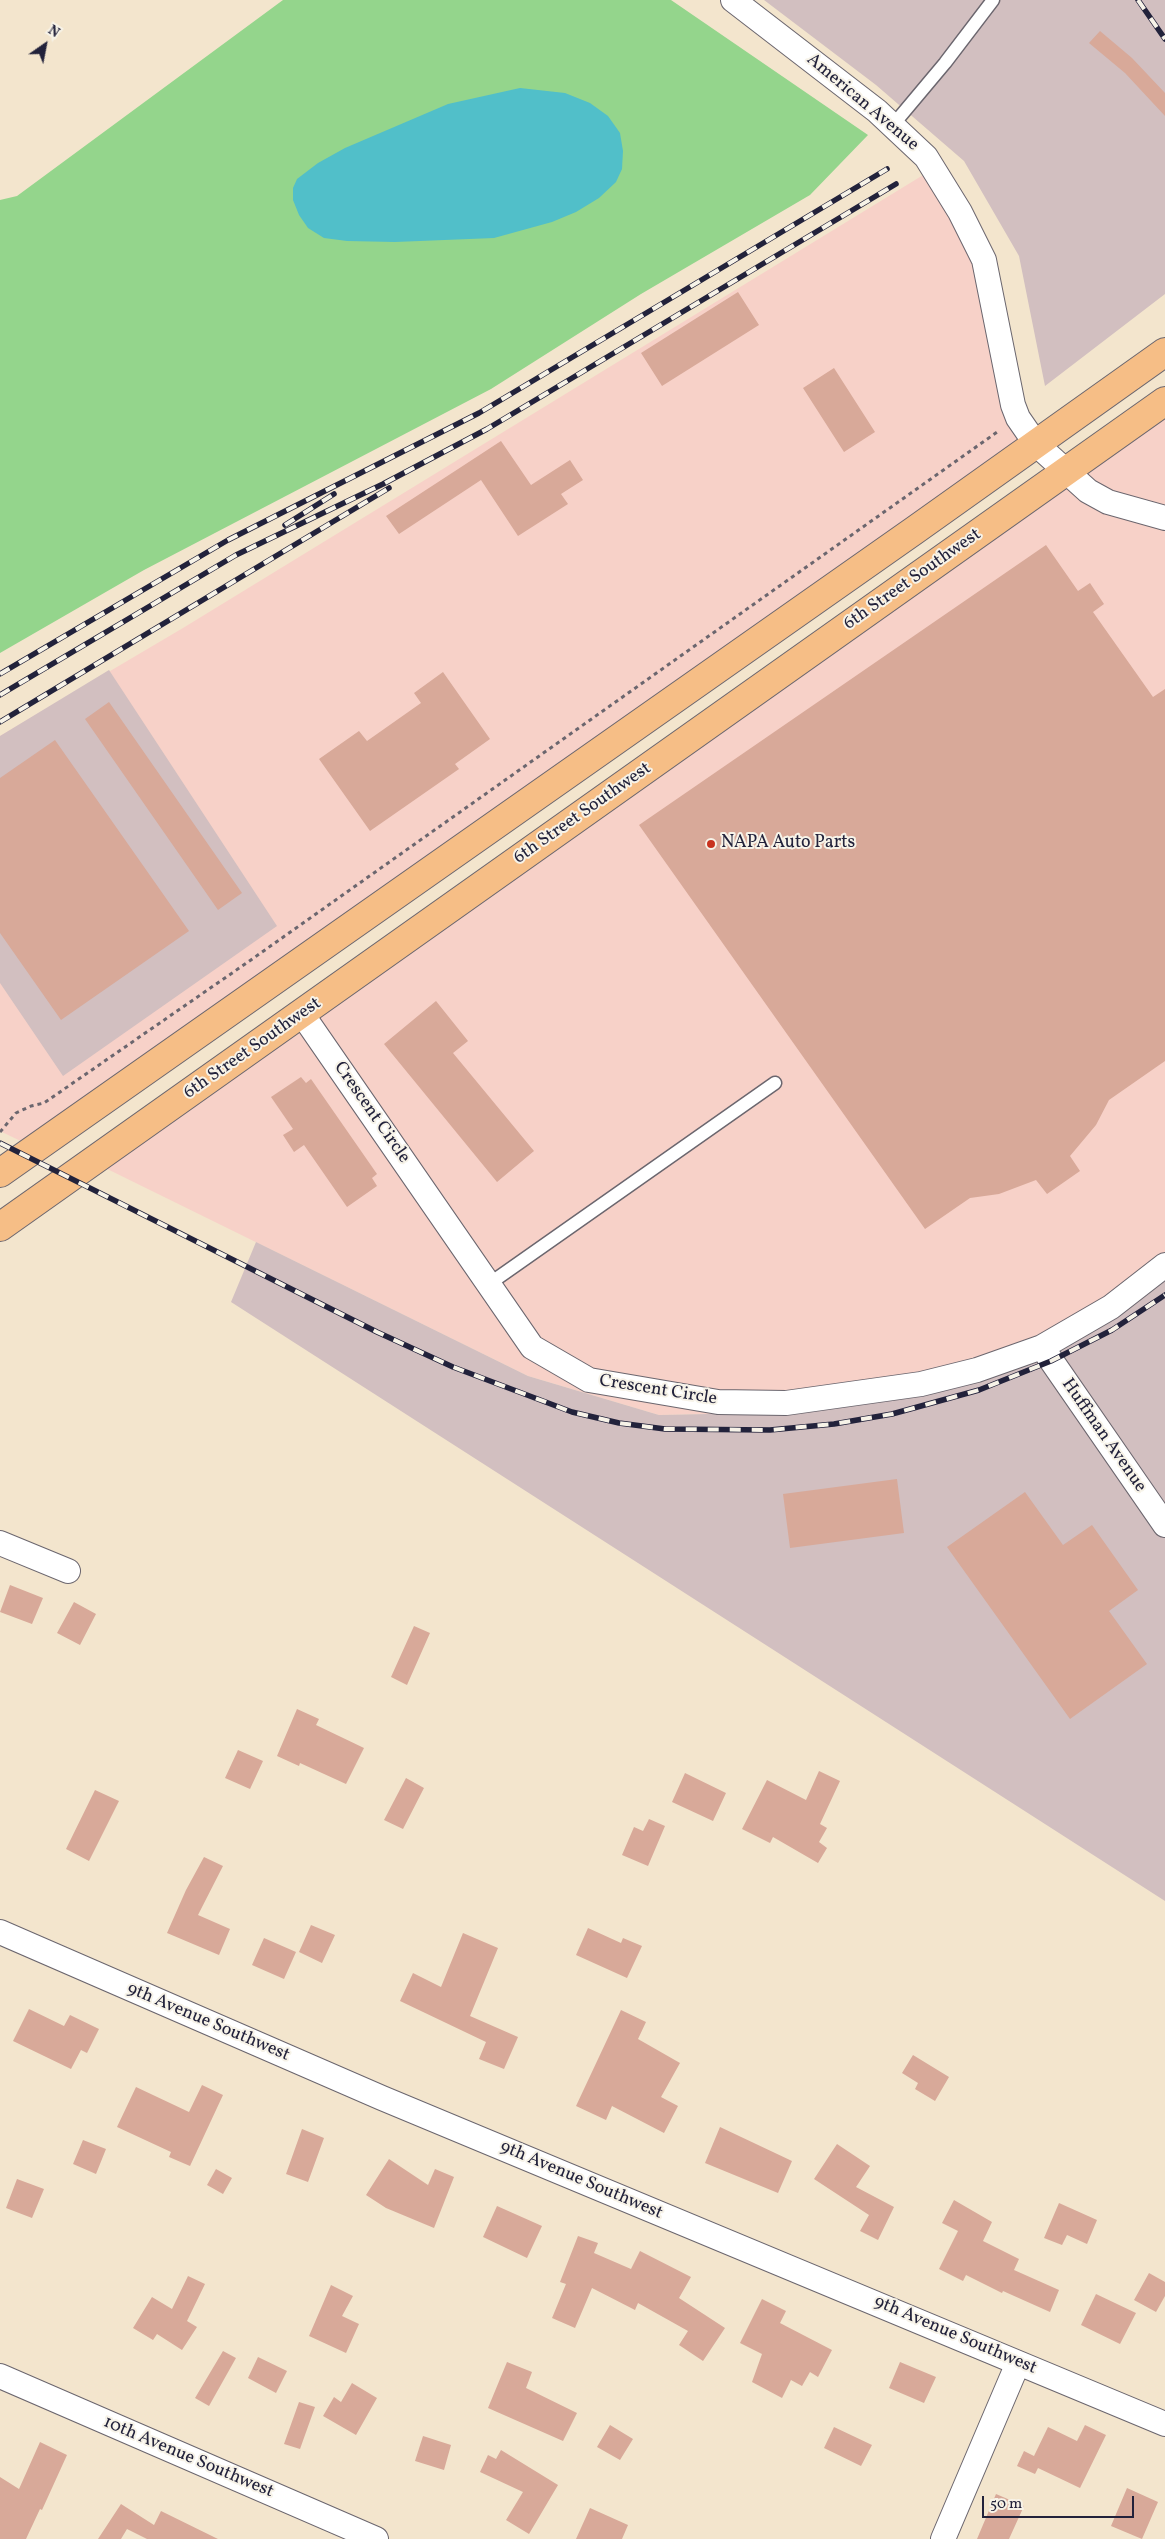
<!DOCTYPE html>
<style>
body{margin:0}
#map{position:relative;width:1165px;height:2539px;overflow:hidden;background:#f3e5cd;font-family:Vollkorn,serif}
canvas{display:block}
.north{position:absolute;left:20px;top:20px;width:50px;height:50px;-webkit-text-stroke:4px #f7f3e8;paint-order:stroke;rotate:33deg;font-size:14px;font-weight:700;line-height:20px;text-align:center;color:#22223b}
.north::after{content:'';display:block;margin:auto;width:18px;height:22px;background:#22223b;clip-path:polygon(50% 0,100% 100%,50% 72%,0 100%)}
.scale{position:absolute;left:982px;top:2496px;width:152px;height:22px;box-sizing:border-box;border:2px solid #22223b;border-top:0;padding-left:6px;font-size:15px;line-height:18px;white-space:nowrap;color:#22223b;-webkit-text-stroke:4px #f7f3e8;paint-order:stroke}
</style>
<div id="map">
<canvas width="1165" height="2539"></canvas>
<div class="north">N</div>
<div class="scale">50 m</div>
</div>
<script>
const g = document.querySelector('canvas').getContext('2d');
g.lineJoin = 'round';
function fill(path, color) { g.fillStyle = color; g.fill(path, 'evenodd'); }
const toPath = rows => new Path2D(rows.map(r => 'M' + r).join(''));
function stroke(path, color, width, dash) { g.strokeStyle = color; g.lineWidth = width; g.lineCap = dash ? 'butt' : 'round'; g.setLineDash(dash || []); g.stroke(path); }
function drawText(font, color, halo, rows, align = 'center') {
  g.font = font + ' Vollkorn,serif'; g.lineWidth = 4; g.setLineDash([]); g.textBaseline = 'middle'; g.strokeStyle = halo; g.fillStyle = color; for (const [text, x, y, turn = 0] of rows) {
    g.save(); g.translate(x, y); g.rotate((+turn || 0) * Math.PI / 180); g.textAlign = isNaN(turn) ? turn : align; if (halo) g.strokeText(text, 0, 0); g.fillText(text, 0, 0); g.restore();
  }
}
fill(toPath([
 [933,169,954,201,1036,444,35,1148,0,1131,0,736,183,628],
 [1165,401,1165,1279,1005,1373,804,1412,659,1415,528,1376,93,1162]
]), '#f7d1c8');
fill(toPath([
 [764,0,1165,0,1165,294,1045,386,1019,256,964,161,876,85],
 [109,670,277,926,63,1076,0,983,0,736],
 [256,1242,528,1376,659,1415,804,1412,1005,1373,1165,1279,1165,1901,231,1302]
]), '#d2bfc0');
fill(toPath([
 [283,0,671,0,868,135,810,195,641,294,491,389,144,570,0,653,0,200,17,196]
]), '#94d58c');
fill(toPath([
 [520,88,565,93,590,103,608,116,620,133,623,151,622,169,616,182,599,198,576,212,552,222,494,238,395,242,347,241,324,238,308,228,299,215,293,200,293,188,297,179,318,163,345,148,448,104]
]), '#51bfc9');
fill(toPath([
 [1100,31,1132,58,1165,93,1165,116,1125,73,1089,43],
 [738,292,759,325,662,386,641,353],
 [834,368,875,432,844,452,803,388],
 [501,441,531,485,570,460,583,480,561,494,568,504,518,536,481,480,399,534,386,516],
 [1046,545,1078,591,1090,583,1104,604,1093,612,1153,697,1165,689,1165,1061,1109,1100,1096,1125,1070,1156,1080,1171,1047,1194,1036,1180,999,1194,970,1198,925,1229,639,825],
 [443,672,490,739,455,764,459,769,370,831,319,759,359,731,367,741,421,703,414,693],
 [109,702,242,893,218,910,85,719],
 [55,740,189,931,61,1020,0,933,0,778],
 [436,1001,468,1041,453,1053,534,1151,497,1182,384,1044],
 [301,1077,306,1083,311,1079,377,1174,372,1178,377,1186,347,1207,304,1145,294,1152,283,1135,293,1129,271,1097],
 [897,1479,904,1533,790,1548,783,1494],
 [1025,1492,1063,1545,1092,1525,1138,1590,1109,1611,1147,1664,1070,1719,947,1547],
 [10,1585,43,1598,32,1624,0,1612],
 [74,1602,96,1614,80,1645,57,1633],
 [414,1626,430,1633,407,1685,391,1677],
 [297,1709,319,1719,316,1725,364,1748,346,1784,300,1763,299,1766,277,1756],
 [238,1750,263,1761,250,1789,225,1778],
 [819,1771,840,1781,820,1824,827,1828,819,1842,827,1848,818,1863,773,1837,770,1843,742,1829,767,1780,806,1800],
 [685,1773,726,1793,713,1821,672,1802],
 [406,1778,424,1788,403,1829,384,1820],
 [95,1790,119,1801,89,1861,66,1849],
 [649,1819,665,1826,648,1866,622,1855,634,1827,643,1831],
 [204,1857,223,1866,198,1915,230,1929,219,1955,167,1933,186,1890],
 [311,1925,335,1935,322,1963,299,1952],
 [588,1928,621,1943,623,1938,642,1946,627,1978,576,1955],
 [463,1933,498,1948,470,2016,518,2037,504,2069,479,2059,486,2042,400,2001,413,1973,441,1987],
 [264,1938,296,1952,284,1979,252,1965],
 [29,2009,64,2026,70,2015,99,2029,87,2053,81,2050,71,2069,13,2041],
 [621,2010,646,2022,638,2039,680,2063,661,2097,678,2106,664,2133,612,2106,606,2120,576,2106],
 [913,2055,949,2077,935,2101,915,2089,918,2083,902,2073],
 [202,2085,223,2095,190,2166,169,2157,171,2152,117,2127,136,2087,189,2112],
 [720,2127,792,2161,778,2193,705,2163],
 [302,2129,324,2138,308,2182,286,2174],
 [83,2140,106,2149,96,2174,73,2164],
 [837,2144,870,2166,856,2187,894,2207,878,2240,860,2231,869,2215,814,2179],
 [389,2159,428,2185,435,2169,454,2177,434,2228,386,2208,366,2195],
 [216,2169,232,2178,223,2194,207,2185],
 [17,2179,44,2189,32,2218,6,2208],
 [954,2200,992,2222,983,2241,1019,2259,1014,2270,1059,2290,1050,2312,1003,2291,1002,2293,966,2275,963,2281,939,2269,958,2231,942,2223],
 [1059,2203,1097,2220,1087,2244,1067,2235,1062,2245,1044,2238],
 [497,2206,542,2226,527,2258,483,2237],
 [578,2236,598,2243,594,2253,631,2269,640,2251,691,2277,679,2298,725,2328,703,2361,679,2345,688,2331,638,2303,635,2310,592,2288,575,2328,552,2318,566,2284,560,2282],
 [1149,2273,1165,2282,1165,2296,1156,2312,1134,2300],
 [188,2276,205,2284,187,2321,197,2327,182,2350,157,2334,153,2340,133,2328,152,2297,172,2309],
 [331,2285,353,2296,342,2316,359,2324,346,2353,309,2336],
 [1096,2294,1136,2313,1120,2344,1081,2325],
 [762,2299,786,2311,780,2323,832,2350,818,2377,810,2372,802,2386,791,2380,782,2398,752,2382,762,2354,740,2343],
 [223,2351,236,2358,209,2406,195,2398],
 [258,2357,287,2371,276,2393,248,2378],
 [507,2362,532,2372,526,2388,577,2413,563,2441,488,2408],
 [900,2362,936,2377,924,2403,889,2388],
 [352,2383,377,2398,356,2435,323,2416,334,2397,341,2402],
 [299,2402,315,2407,300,2449,284,2444],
 [610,2425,633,2439,620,2460,597,2447],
 [1085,2425,1106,2435,1080,2488,1038,2468,1035,2474,1017,2466,1024,2451,1034,2456,1048,2427,1077,2441],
 [834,2427,872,2445,861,2466,824,2448],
 [423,2436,451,2445,444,2470,415,2461],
 [40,2442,67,2455,42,2510,40,2509,26,2539,0,2539,0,2477,19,2489],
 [501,2450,558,2485,529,2534,506,2520,523,2492,480,2472,488,2455,496,2459],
 [1127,2488,1158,2502,1142,2539,1111,2526],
 [996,2494,1024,2506,1009,2539,977,2539],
 [121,2504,154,2525,161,2511,218,2539,147,2539,127,2529,121,2539,98,2539],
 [590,2508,628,2525,622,2539,576,2539]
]), '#d8a999');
const lane = toPath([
 [893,125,945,63,993,0],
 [489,1284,775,1083]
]);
const street = toPath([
 [733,0,877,111,926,157,960,212,984,260,1013,405,1018,418,1036,444,1088,491,1108,502,1165,518],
 [302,1014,532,1347,589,1380,718,1402,786,1403,921,1384,977,1370,1042,1347,1111,1307,1165,1265],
 [1042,1347,1165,1525],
 [0,1543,68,1571],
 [0,1932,382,2098,1165,2424],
 [0,2376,376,2539],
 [943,2539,1018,2363]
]);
const primary = toPath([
 [0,1173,915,530,1165,352],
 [0,1227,1165,401]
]);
stroke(lane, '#6b666e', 15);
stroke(street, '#6b666e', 26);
stroke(primary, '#6b666e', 30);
stroke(toPath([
 [0,1132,16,1113,31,1106,44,1103,248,962,1000,430]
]), '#6b666e', 3, [4, 4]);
stroke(lane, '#fff', 12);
stroke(street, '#fff', 24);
stroke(primary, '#f6be86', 28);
const rail = toPath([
 [1138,0,1165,39],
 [285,525,334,494],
 [0,674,228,540,479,413,887,169],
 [0,695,236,555,383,484,487,429,896,184],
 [0,722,389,488],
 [0,1143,377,1332,453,1367,572,1412,619,1423,665,1429,770,1430,834,1424,892,1414,979,1390,1051,1361,1112,1330,1165,1295]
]);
stroke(rail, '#22223b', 5.5);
stroke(rail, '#f7f3e8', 4, [11]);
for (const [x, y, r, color] of [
 [711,844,5,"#c8321e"]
]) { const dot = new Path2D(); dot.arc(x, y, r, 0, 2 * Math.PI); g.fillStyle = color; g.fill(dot); stroke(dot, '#f7f3e8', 2); }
drawText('18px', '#22223b', '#f7f3e8', [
 ["American Avenue",862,103,40],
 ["6th Street Southwest",913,580,-35],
 ["6th Street Southwest",583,814,-35],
 ["6th Street Southwest",253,1049,-35],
 ["Crescent Circle",371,1113,55],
 ["Crescent Circle",658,1391,9],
 ["Huffman Avenue",1103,1436,55],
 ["9th Avenue Southwest",208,2023,23],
 ["9th Avenue Southwest",581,2181,23],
 ["9th Avenue Southwest",955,2336,23],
 ["10th Avenue Southwest",188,2458,23]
]);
drawText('18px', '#22223b', '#f7f3e8', [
 ["NAPA Auto Parts",721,844]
], 'left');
</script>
